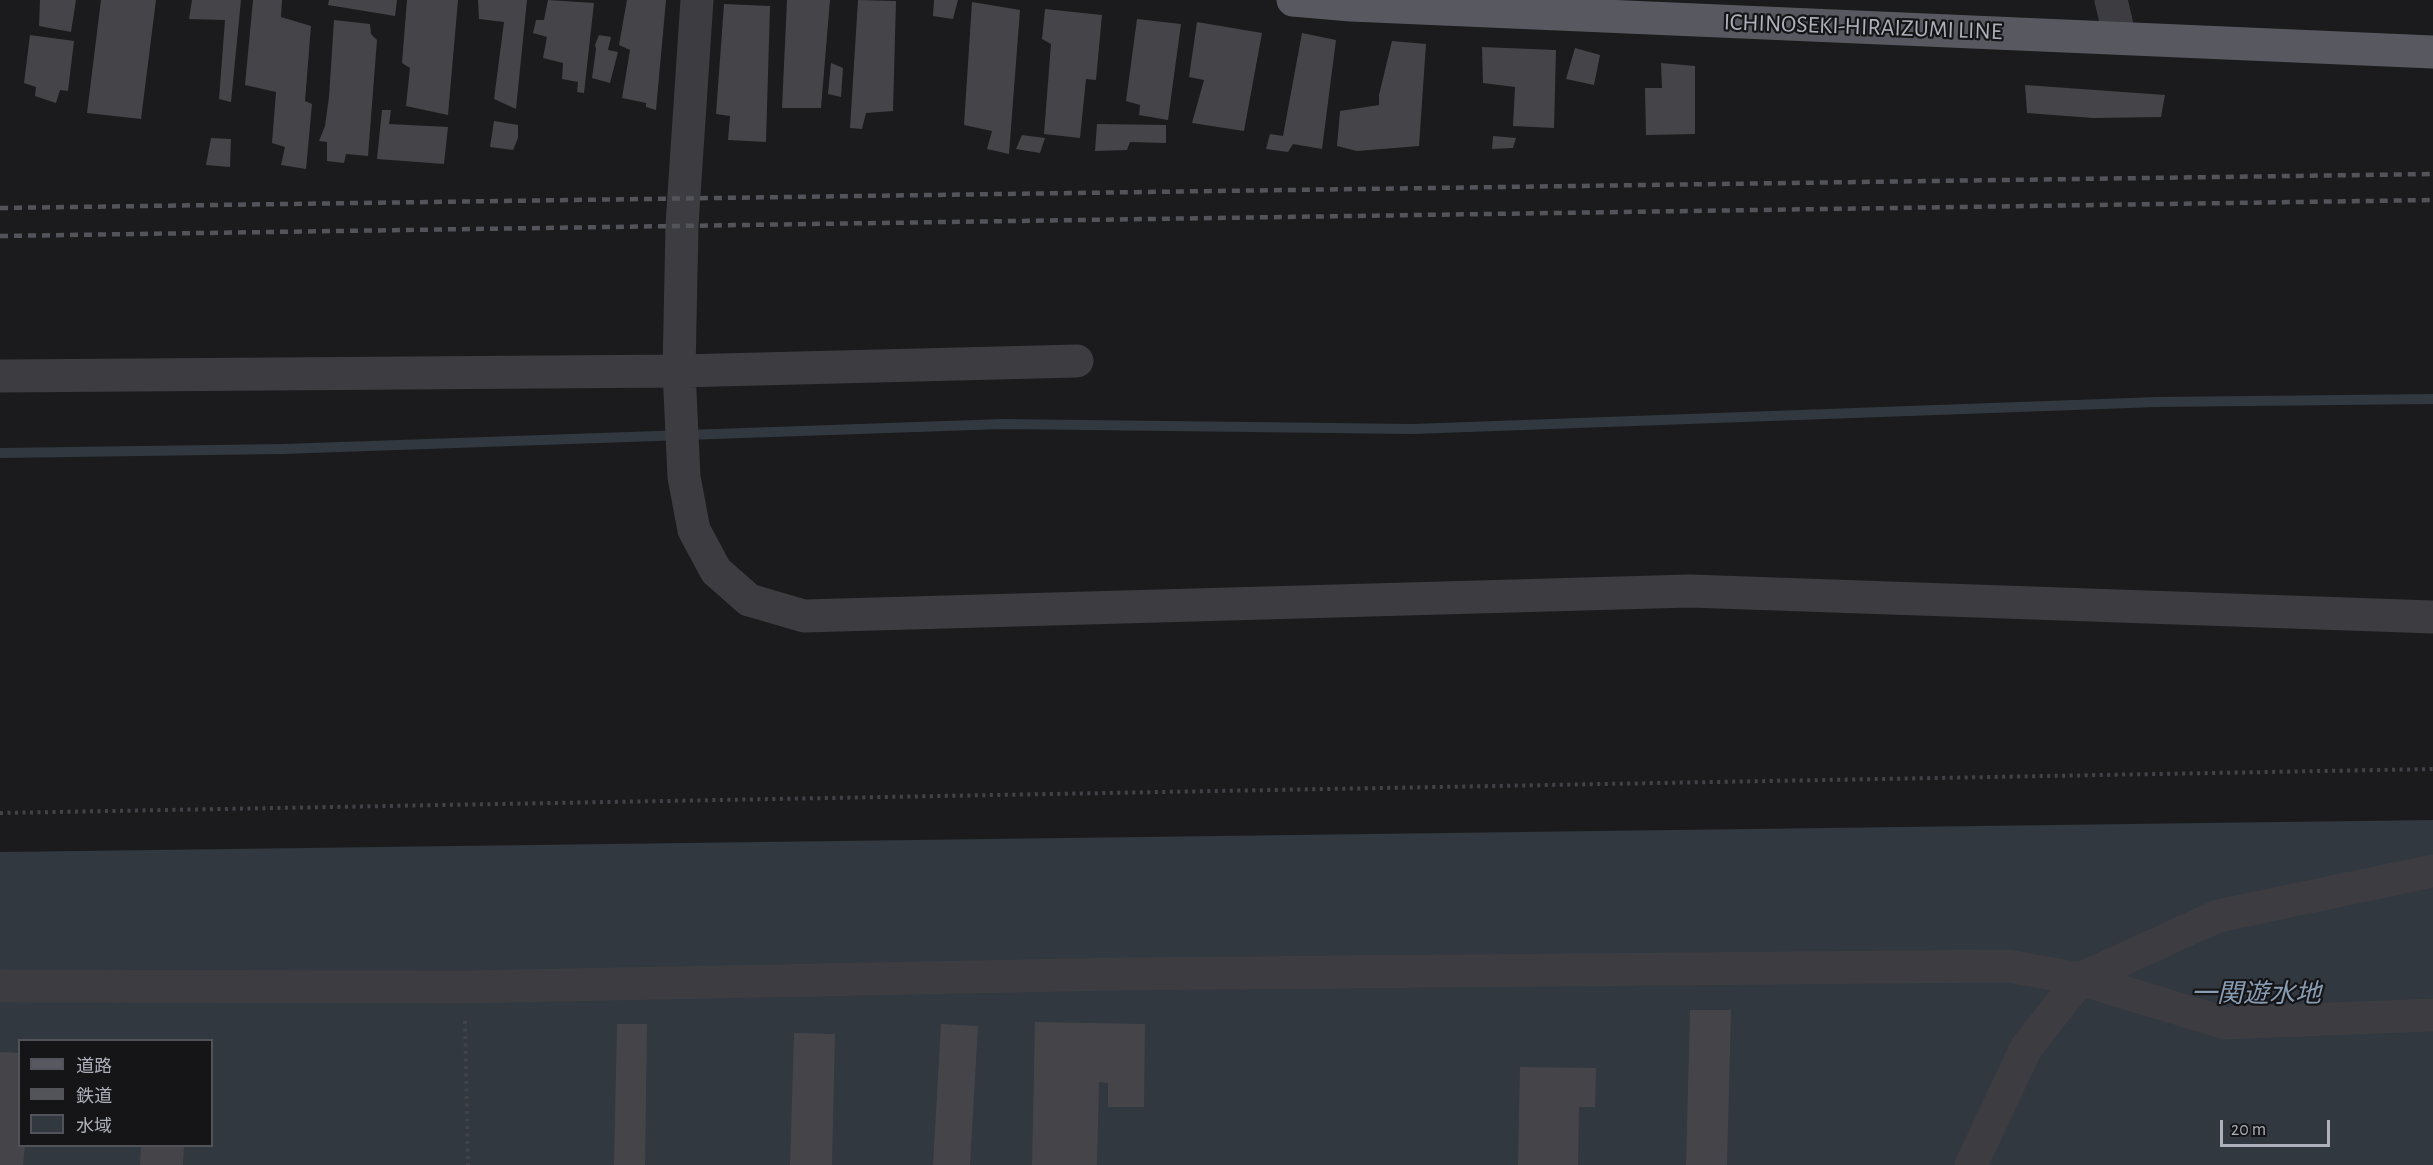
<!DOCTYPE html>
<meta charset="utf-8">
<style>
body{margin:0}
#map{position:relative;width:2433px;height:1165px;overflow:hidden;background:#1b1a1c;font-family:"Alegreya Sans","Noto Sans JP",sans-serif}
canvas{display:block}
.legend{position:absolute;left:18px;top:1039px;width:195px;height:108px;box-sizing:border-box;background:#151517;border:2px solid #525359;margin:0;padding:8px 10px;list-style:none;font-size:18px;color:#aeb1bb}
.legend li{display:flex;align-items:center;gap:12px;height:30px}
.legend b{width:30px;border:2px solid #525359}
.scale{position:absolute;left:2220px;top:1120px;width:110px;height:27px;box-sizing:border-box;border:3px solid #aeb1bb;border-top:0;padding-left:8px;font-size:18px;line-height:21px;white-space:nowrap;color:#aeb1bb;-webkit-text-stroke:4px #151517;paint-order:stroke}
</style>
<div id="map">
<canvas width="2433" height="1165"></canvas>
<ul class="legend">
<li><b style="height:8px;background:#585960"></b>道路</li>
<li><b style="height:8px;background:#53545a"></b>鉄道</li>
<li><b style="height:16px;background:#313840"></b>水域</li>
</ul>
<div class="scale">20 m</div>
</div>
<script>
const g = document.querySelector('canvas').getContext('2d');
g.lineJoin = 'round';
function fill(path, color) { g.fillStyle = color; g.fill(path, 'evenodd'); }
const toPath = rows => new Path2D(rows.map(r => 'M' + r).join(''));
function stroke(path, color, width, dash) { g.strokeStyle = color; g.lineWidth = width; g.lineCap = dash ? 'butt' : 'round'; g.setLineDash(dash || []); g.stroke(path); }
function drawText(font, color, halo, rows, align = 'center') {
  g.font = font + ' "Alegreya Sans","Noto Sans JP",sans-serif'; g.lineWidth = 4.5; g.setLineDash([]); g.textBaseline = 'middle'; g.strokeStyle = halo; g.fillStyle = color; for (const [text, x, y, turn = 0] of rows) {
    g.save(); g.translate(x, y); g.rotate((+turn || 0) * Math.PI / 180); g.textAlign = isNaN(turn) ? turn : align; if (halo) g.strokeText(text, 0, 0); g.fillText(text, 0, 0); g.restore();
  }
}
fill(toPath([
 [2433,820,2433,1165,0,1165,0,852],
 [20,1040,212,1040,212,1146,20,1146]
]), '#313840');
stroke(toPath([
 [0,453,283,449,1003,424,1413,429,2157,402,2433,399]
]), '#313840', 10);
fill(toPath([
 [40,0,76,0,71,32,39,26],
 [101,0,156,0,141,119,87,113],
 [192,0,241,0,231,102,219,99,225,20,189,19],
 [253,0,282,0,281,17,311,26,305,101,312,104,306,169,281,165,285,147,272,143,276,92,245,85],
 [329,0,397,0,395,16,328,5],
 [407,0,458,0,448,115,406,106,410,68,402,63],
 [478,0,527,0,516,109,494,99,504,22,479,19],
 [548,0,594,3,584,93,577,92,578,82,562,79,563,63,543,58,547,37,533,33,536,20,544,20],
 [627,0,666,0,656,110,646,107,646,103,622,98,630,50,619,45],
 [787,0,830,0,821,108,782,108],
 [858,0,896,1,893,111,866,113,862,129,850,128],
 [934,0,958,0,953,19,933,16],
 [972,2,1020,10,1009,154,987,149,992,131,964,125],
 [724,4,770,6,766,142,728,140,730,116,716,114],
 [1045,9,1102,15,1096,80,1086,79,1080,138,1044,134,1051,44,1042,39],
 [1137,19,1181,24,1168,120,1139,115,1140,105,1126,101],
 [334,20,370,24,371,34,377,40,368,156,346,154,344,163,327,161,327,142,319,141,325,126,329,97],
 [1197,22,1262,33,1244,131,1192,123,1204,80,1189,77],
 [1302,33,1336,40,1322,149,1293,144,1288,152,1266,149,1270,134,1283,136],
 [30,35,74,41,68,91,60,90,56,103,35,96,36,87,24,83],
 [599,35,611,37,608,50,618,52,610,83,592,78,596,49,595,45],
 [1392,41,1426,44,1419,146,1357,151,1337,146,1340,111,1379,105,1379,95],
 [1482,47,1556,50,1554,128,1513,126,1515,87,1483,83],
 [1575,48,1600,55,1594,85,1566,79],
 [831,63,843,68,841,97,828,94],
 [1661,63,1695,66,1695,134,1646,135,1645,88,1662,88],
 [2025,85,2165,95,2161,117,2093,118,2027,113],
 [382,110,391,110,389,124,448,127,444,164,377,159],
 [494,121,518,125,518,138,513,150,490,147],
 [1097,124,1166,125,1166,143,1130,142,1127,150,1095,151],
 [1022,135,1045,138,1040,153,1016,149],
 [1493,136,1516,138,1513,148,1492,149],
 [211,138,231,139,230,167,206,165],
 [1690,1010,1731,1010,1727,1165,1686,1165],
 [1035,1022,1145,1024,1144,1107,1108,1107,1108,1083,1099,1082,1097,1165,1032,1165],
 [617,1024,647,1024,645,1165,614,1165],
 [941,1024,978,1026,970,1165,933,1165],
 [794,1033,835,1034,832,1165,790,1165],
 [0,1052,20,1053,20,1146,25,1146,23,1165,0,1165],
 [1520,1067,1596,1068,1595,1107,1579,1107,1578,1165,1518,1165],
 [141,1146,184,1146,183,1165,140,1165]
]), '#454549');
stroke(toPath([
 [0,813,2433,769],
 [465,1021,468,1165]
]), '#424348', 4, [3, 4.5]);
stroke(toPath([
 [697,0,682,225,679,371,684,477,694,530,716,571,749,600,804,616,1690,591,2433,617],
 [2111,0,2120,38],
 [0,376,679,371,1077,361],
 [0,986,464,987,1120,974,2008,966,2080,979,2225,1023,2433,1015],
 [1971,1165,2026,1048,2080,979,2218,916,2433,871]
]), '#3c3c41', 33);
stroke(toPath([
 [1293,0,1351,5,2433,52]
]), '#585960', 33);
stroke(toPath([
 [0,208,2433,174],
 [0,236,2433,200]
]), '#53545a', 4.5, [8, 6]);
drawText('24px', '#aeb1bb', '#151517', [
 ["ICHINOSEKI-HIRAIZUMI LINE",1863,27,2]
]);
drawText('italic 26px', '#889cb3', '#151517', [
 ["一関遊水地",2256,994]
]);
</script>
